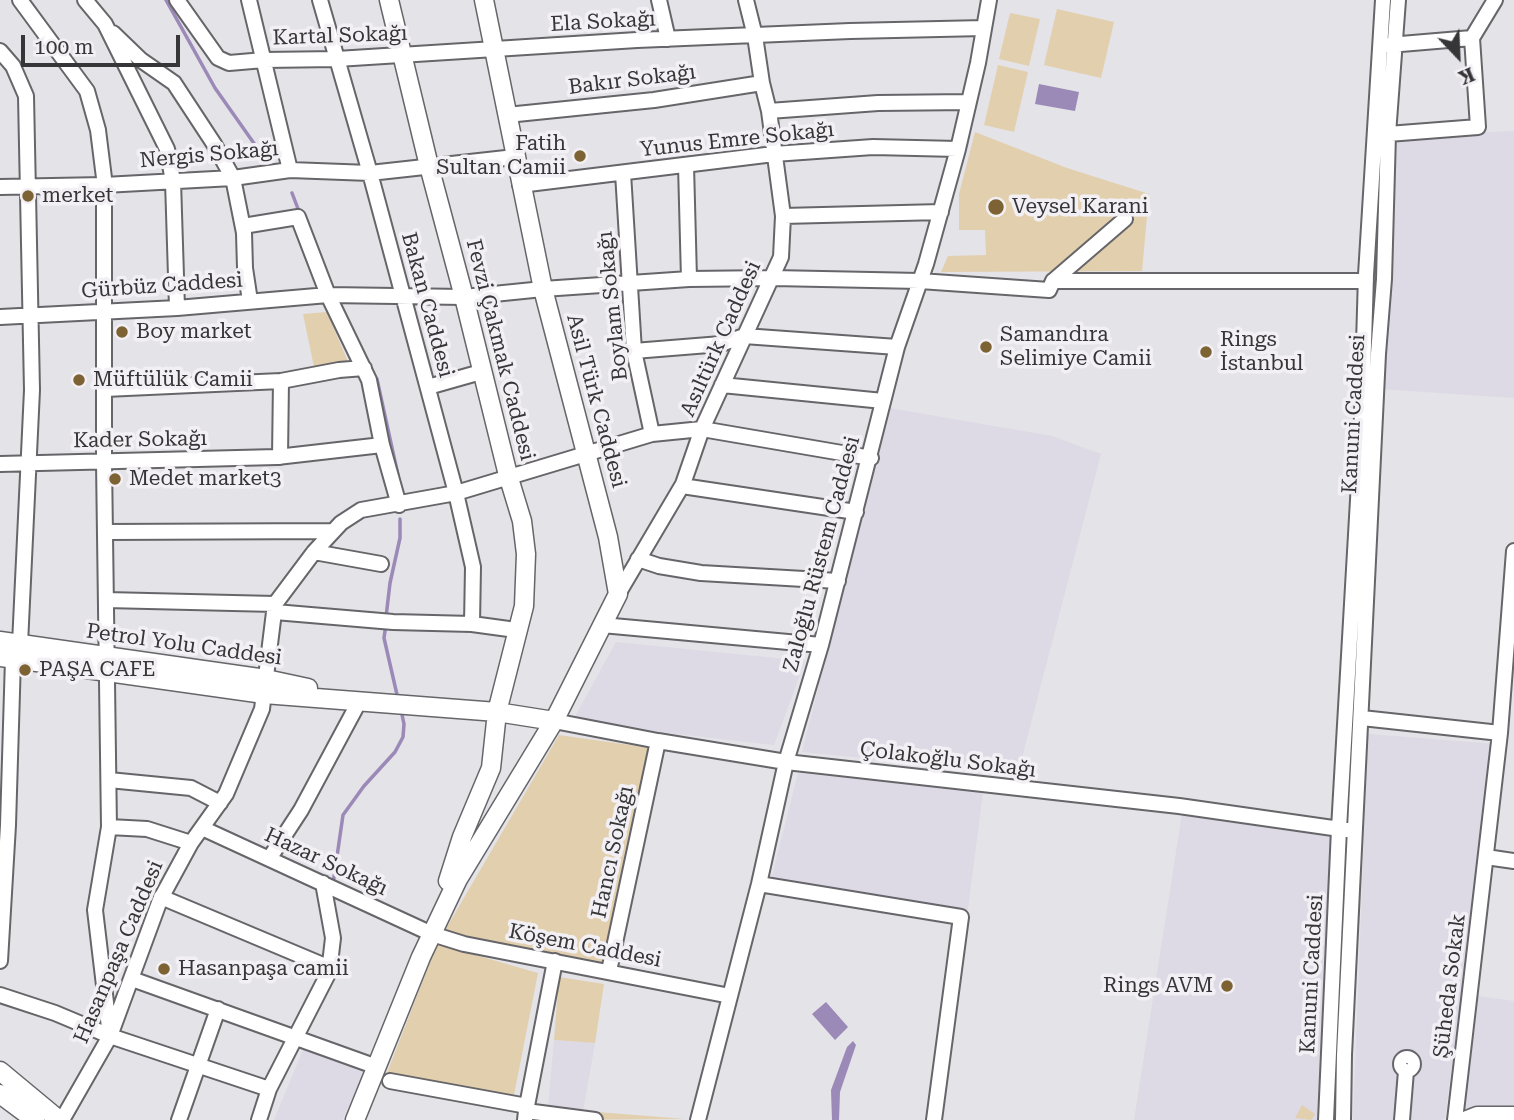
<!DOCTYPE html>
<meta charset="utf-8">
<style>
body{margin:0}
#map{position:relative;width:1514px;height:1120px;overflow:hidden;background:#e4e3e7;font-family:"Roboto Serif",serif}
canvas{display:block}
.north{position:absolute;left:1423px;top:21px;width:70px;height:70px;-webkit-text-stroke:5px #f2f0f4;paint-order:stroke;rotate:157deg;font-size:19px;font-weight:700;line-height:28px;text-align:center;color:#363537}
.north::after{content:'';display:block;margin:auto;width:24px;height:32px;background:#363537;clip-path:polygon(50% 0,100% 100%,50% 72%,0 100%)}
.scale{position:absolute;left:21px;top:35px;width:159px;height:32px;box-sizing:border-box;border:4px solid #363537;border-top:0;padding-left:9px;font-size:21px;line-height:24px;white-space:nowrap;color:#363537;-webkit-text-stroke:5px #f2f0f4;paint-order:stroke}
</style>
<div id="map">
<canvas width="1514" height="1120"></canvas>
<div class="north">K</div>
<div class="scale">100 m</div>
</div>
<script>
const g = document.querySelector('canvas').getContext('2d');
g.lineJoin = 'round';
function fill(path, color) { g.fillStyle = color; g.fill(path, 'evenodd'); }
const toPath = rows => new Path2D(rows.map(r => 'M' + r).join(''));
function stroke(path, color, width, dash) { g.strokeStyle = color; g.lineWidth = width; g.lineCap = dash ? 'butt' : 'round'; g.setLineDash(dash || []); g.stroke(path); }
function drawText(font, color, halo, rows, align = 'center') {
  g.font = font + ' "Roboto Serif",serif'; g.lineWidth = 7; g.setLineDash([]); g.textBaseline = 'middle'; g.strokeStyle = halo; g.fillStyle = color; for (const [text, x, y, turn = 0] of rows) {
    g.save(); g.translate(x, y); g.rotate((+turn || 0) * Math.PI / 180); g.textAlign = isNaN(turn) ? turn : align; if (halo) g.strokeText(text, 0, 0); g.fillText(text, 0, 0); g.restore();
  }
}
fill(toPath([
 [1514,131,1514,398,1380,389,1393,137],
 [889,408,1052,436,1101,454,1018,773,802,752],
 [616,642,805,661,774,745,572,722],
 [1368,734,1495,744,1445,1117,1442,1120,1353,1120],
 [798,773,983,792,967,916,770,884],
 [1182,814,1332,833,1320,1120,1134,1120],
 [1477,996,1514,1001,1514,1105,1461,1110],
 [554,1040,595,1043,583,1111,548,1108],
 [305,1045,369,1067,342,1120,274,1120]
]), '#ddd9e5');
fill(toPath([
 [1057,9,1114,22,1101,78,1044,65],
 [1010,13,1040,19,1029,66,999,59],
 [998,65,1028,72,1014,132,984,125],
 [975,132,1067,168,1149,194,1142,271,941,272,948,256,986,255,985,230,959,230,959,194],
 [327,312,348,362,314,367,303,314],
 [559,735,651,748,603,965,444,932],
 [437,944,538,973,513,1100,387,1073],
 [559,977,604,984,595,1043,554,1040],
 [1302,1105,1315,1114,1311,1120,1295,1118],
 [548,1108,685,1119,540,1120]
]), '#e2cfae');
fill(toPath([
 [1039,84,1079,92,1075,111,1035,104],
 [826,1002,848,1027,835,1040,812,1014],
 [853,1041,856,1045,840,1092,839,1120,832,1120,831,1090,847,1047]
]), '#9b89b7');
stroke(toPath([
 [166,0,215,88,265,159],
 [292,193,300,214],
 [377,379,398,475],
 [386,617,390,583,400,538,400,519],
 [386,624,384,638,398,699],
 [333,884,343,815,364,786,395,752,403,737,404,724,401,710]
]), '#9b89b7', 3.5);
const minor = toPath([
 [20,0,87,91,98,130,104,178,104,462,109,827,95,910,110,1036],
 [85,0,105,24,167,149,173,181,177,308],
 [177,0,218,58,229,63,264,60,337,59,637,40,850,31,984,28],
 [249,0,290,170],
 [320,0,370,173,456,493,473,567,472,624],
 [659,0,668,39],
 [113,33,141,60,174,83,214,144,233,178,244,233,245,268,250,301],
 [1472,38,1495,0],
 [1389,45,1472,38],
 [0,51,13,66,26,96,32,390,20,644],
 [769,111,878,103,969,102],
 [507,115,654,100,762,83],
 [1388,134,1478,127,1472,38],
 [686,165,689,279],
 [623,173,634,351,652,434],
 [520,185,774,154,873,147,958,149],
 [0,187,104,185,233,178,290,170,370,173,515,157],
 [783,216,941,212],
 [243,226,298,217,328,295,369,380,382,445,399,505],
 [1053,281,1125,219],
 [0,317,177,308,328,295,464,297,543,289,689,279,773,278,920,281,1049,290,1053,281,1366,281],
 [634,351,721,344,744,336,897,347],
 [722,385,883,401],
 [428,387,481,372],
 [105,389,281,381,339,370,364,368],
 [280,457,281,381],
 [0,464,277,457,382,445],
 [682,486,856,512],
 [106,532,333,531],
 [314,552,381,564],
 [638,559,659,566,701,573,838,581],
 [618,594,683,484,702,429,781,257,783,216,769,111,762,83,755,36,746,0],
 [106,600,275,604],
 [275,604,314,552,341,523,361,510,456,493,652,434,702,429,871,458],
 [275,612,393,622,472,624,516,630],
 [602,625,821,645],
 [1362,718,1500,733],
 [554,721,658,741,786,762,1179,806,1347,830],
 [109,780,191,788,220,803],
 [109,827,147,829,191,843],
 [202,828,432,934,464,944,730,996],
 [1486,857,1514,861],
 [269,859,301,810,360,700],
 [759,884,961,917,934,1120],
 [161,897,330,968],
 [0,961,8,825,13,659],
 [609,971,658,741],
 [132,979,377,1067],
 [0,995,55,1013,110,1036,269,1089],
 '1401 1064a6 6 0 1 1 12 0a6 6 0 1 1-12 0Z',
 [390,1081,527,1106],
 [526,1111,555,961],
 [62,1120,110,1036,160,900,191,843,226,794,262,709,275,604],
 [179,1120,218,1009],
 [259,1120,269,1089,329,972,333,938,323,883],
 [525,1120,526,1111,595,1120],
 [698,1120,759,884,786,762,821,645,897,347,926,264,958,149,978,63,989,0],
 [1326,1120,1339,829,1361,448,1366,275,1383,0],
 [1343,1120,1344,1055,1378,354,1384,279,1388,134,1398,0],
 [1402,1120,1406,1071],
 [1455,1120,1500,733,1514,551]
]);
const major = toPath([
 [389,0,429,166,464,297,508,475,522,521,526,554,524,606,497,712,491,768,462,837,448,881],
 [0,641,266,679,308,688],
 [0,657,264,694,497,712,554,721],
 [0,1071,59,1120],
 [0,1094,35,1120],
 [355,1120,421,957,458,879,554,721,618,594,608,537,543,289,484,0],
 [1467,1120,1477,1116,1514,1116]
]);
stroke(minor, '#666569', 18);
stroke(major, '#666569', 21);
stroke(minor, '#fff', 14);
stroke(major, '#fff', 18);
for (const [x, y, r, color] of [
 [580,156,7,"#7d6234"],
 [28,196,7,"#7d6234"],
 [996,207,9,"#7d6234"],
 [122,332,7,"#7d6234"],
 [986,347,7,"#7d6234"],
 [1206,352,7,"#7d6234"],
 [79,380,7,"#7d6234"],
 [115,479,7,"#7d6234"],
 [25,670,7,"#7d6234"],
 [164,969,7,"#7d6234"],
 [1227,986,7,"#7d6234"]
]) { const dot = new Path2D(); dot.arc(x, y, r, 0, 2 * Math.PI); g.fillStyle = color; g.fill(dot); stroke(dot, '#f2f0f4', 2.5); }
drawText('21px', '#363537', '#f2f0f4', [
 ["Ela Sokağı",603,22,-3],
 ["Kartal Sokağı",340,36,-2],
 ["Bakır Sokağı",632,80,-7],
 ["Yunus Emre Sokağı",737,140,-6],
 ["Nergis Sokağı",209,155,-5],
 ["Gürbüz Caddesi",162,286,-4],
 ["Bakan Caddesi",427,305,75],
 ["Boylam Sokağı",613,306,-96],
 ["Asıltürk Caddesi",721,339,-66],
 ["Fevzi Çakmak Caddesi",500,350,76],
 ["Asil Türk Caddesi",596,401,75],
 ["Kanuni Caddesi",1354,414,-87],
 ["Kader Sokağı",140,440,-1],
 ["Zaloğlu Rüstem Caddesi",822,554,-75],
 ["Petrol Yolu Caddesi",184,645,8],
 ["Çolakoğlu Sokağı",948,760,7],
 ["Hancı Sokağı",613,852,-78],
 ["Hazar Sokağı",326,862,25],
 ["Köşem Caddesi",585,946,11],
 ["Hasanpaşa Caddesi",119,952,-67],
 ["Kanuni Caddesi",1312,974,-87],
 ["Şüheda Sokak",1450,986,-83]
]);
drawText('21px', '#363537', '#f2f0f4', [
 ["Fatih",566,144,"right"],
 ["Sultan Camii",566,168,"right"],
 ["merket",42,196],
 ["Veysel Karani",1012,207],
 ["Boy market",136,332],
 ["Samandıra",1000,335],
 ["Selimiye Camii",1000,359],
 ["Rings",1220,340],
 ["İstanbul",1220,364],
 ["Müftülük Camii",93,380],
 ["Medet market3",129,479],
 ["PAŞA CAFE",39,670],
 ["Hasanpaşa camii",178,969],
 ["Rings AVM",1213,986,"right"]
], 'left');
</script>
